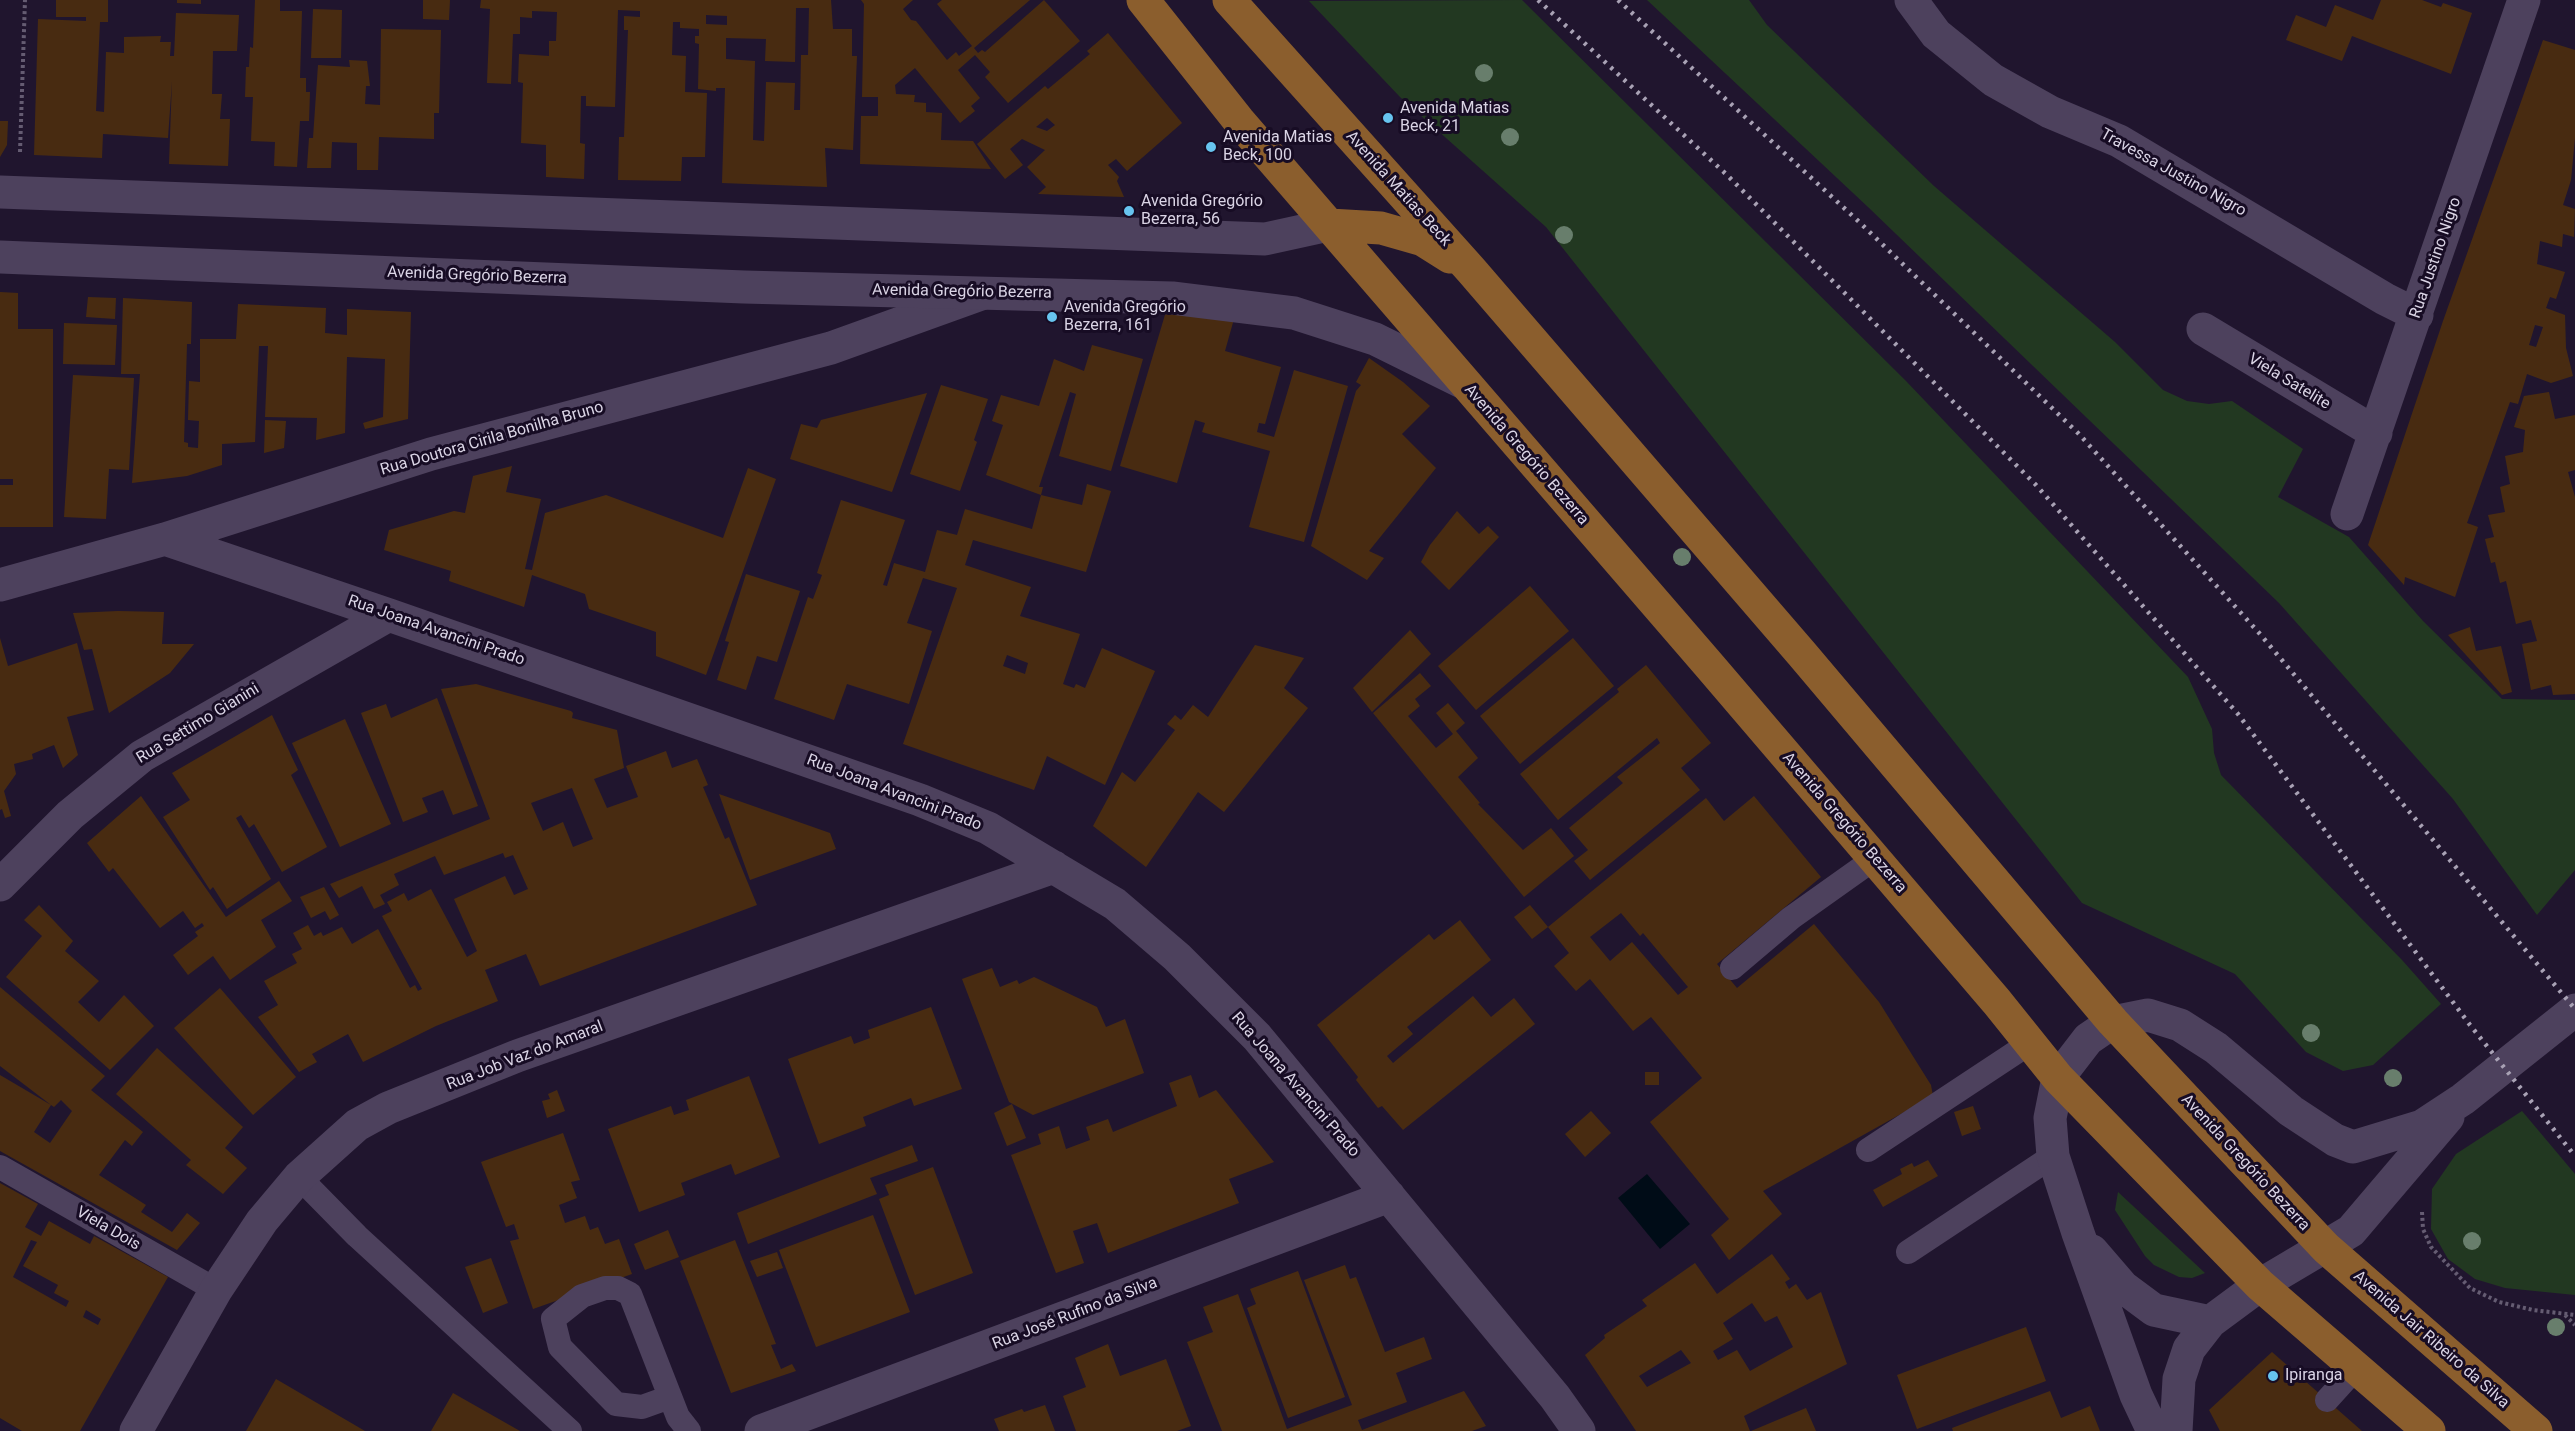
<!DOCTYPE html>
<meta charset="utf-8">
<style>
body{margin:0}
canvas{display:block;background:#20152e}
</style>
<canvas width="2575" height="1431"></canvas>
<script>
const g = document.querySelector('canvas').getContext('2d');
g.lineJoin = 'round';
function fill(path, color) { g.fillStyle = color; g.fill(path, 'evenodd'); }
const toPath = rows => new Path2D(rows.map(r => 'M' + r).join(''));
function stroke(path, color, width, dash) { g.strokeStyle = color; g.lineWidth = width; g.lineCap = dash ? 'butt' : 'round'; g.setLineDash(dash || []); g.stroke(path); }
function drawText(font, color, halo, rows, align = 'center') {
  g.font = font + ' Roboto,sans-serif'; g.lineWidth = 6; g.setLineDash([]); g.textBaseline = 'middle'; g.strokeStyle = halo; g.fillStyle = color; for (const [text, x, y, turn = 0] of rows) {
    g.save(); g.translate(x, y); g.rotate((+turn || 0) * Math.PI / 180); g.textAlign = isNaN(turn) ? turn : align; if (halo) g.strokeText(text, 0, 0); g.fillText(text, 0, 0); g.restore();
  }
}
fill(toPath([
 [1522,0,1906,381,2188,677,2212,729,2214,753,2221,775,2402,960,2441,1004,2373,1065,2343,1071,2306,1052,2235,974,2082,903,1546,227,1400,97,1309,1],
 [1647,0,1749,0,1767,25,1934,186,2115,342,2163,390,2187,401,2209,404,2232,401,2303,449,2278,497,2349,537,2423,621,2502,699,2575,700,2575,870,2537,915,2453,799,2279,603,1868,207],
 [2522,1111,2575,1174,2575,1295,2505,1288,2475,1279,2448,1259,2431,1229,2432,1189,2456,1154],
 [2118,1192,2205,1273,2192,1278,2179,1277,2154,1265,2145,1256,2115,1210]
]), '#223821');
fill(toPath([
 [1647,1174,1690,1224,1660,1249,1618,1198]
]), '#000c17');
fill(toPath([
 [56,0,108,0,108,22,100,22,96,111,104,112,106,52,124,53,124,37,161,36,160,42,171,42,170,56,174,56,176,13,239,15,237,51,213,51,212,94,222,94,220,119,230,119,228,166,169,164,172,81,168,138,103,134,102,158,34,155,38,19,86,21,86,17,56,17],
 [177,0,201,0,201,4,177,3],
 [255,0,280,0,280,11,302,11,300,78,306,78,306,92,310,92,309,121,300,121,297,167,274,166,275,142,251,141,253,97,245,97,246,67,249,67,250,47,253,48],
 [423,0,450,0,449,20,423,19],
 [481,0,831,0,833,29,852,29,852,56,857,56,853,150,825,148,827,187,722,183,725,88,716,88,716,91,698,89,699,44,695,43,695,36,699,36,699,29,680,28,680,22,673,22,672,55,686,56,685,92,707,93,705,157,682,157,681,181,618,180,619,137,624,137,628,30,624,30,624,16,640,17,640,11,618,10,615,107,586,106,586,96,581,96,580,143,585,144,584,179,546,177,546,145,521,143,523,83,518,82,519,54,549,56,549,41,556,41,557,12,532,11,532,18,520,17,520,34,513,34,511,84,487,83,490,9,480,8],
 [796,8,809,8,808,55,801,55,800,110,794,110,795,83,766,82,764,141,753,140,755,61,726,59,726,38,766,39,765,61,795,62],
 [706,15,727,16,727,25,706,24],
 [861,0,913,0,903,9,911,20,916,21,947,60,956,52,959,56,972,46,937,4,942,0,1030,0,974,48,978,53,982,50,985,52,1044,0,1080,41,1008,103,985,77,990,72,975,55,958,70,980,98,971,106,975,111,960,123,915,68,895,85,896,94,915,95,914,102,926,103,926,112,942,113,941,140,973,141,991,169,860,164,861,116,878,116,878,97,862,97,864,4],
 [2381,0,2422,0,2441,7,2443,3,2472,13,2451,74,2352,36,2342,61,2286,40,2296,15,2326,27,2335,5,2373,20],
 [313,9,342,10,341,58,311,58],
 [381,29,441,30,439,113,434,113,434,139,379,137,378,170,357,170,357,143,332,142,331,168,307,168,309,138,313,138,318,65,350,67,349,60,367,61,370,86,366,86,365,104,380,105],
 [1108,33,1182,123,1127,171,1116,159,1108,165,1119,177,1117,181,1124,197,1038,194,1046,187,1027,167,1045,150,1022,139,1010,149,1023,165,1005,179,977,144,1045,86,1048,89,1090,54,1087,51],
 [1047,118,1055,125,1047,131,1036,127],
 [2543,40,2575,50,2575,138,2571,180,2563,205,2575,209,2574,237,2563,234,2562,247,2540,241,2537,264,2565,272,2556,299,2550,297,2546,308,2565,315,2566,348,2573,376,2551,383,2527,374,2518,404,2510,402,2467,523,2478,527,2455,597,2405,577,2404,585,2368,545,2443,321],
 [2535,325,2543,327,2536,347,2529,345],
 [0,121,8,121,7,145,0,157],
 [0,292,18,293,18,329,53,329,53,527,0,527,0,485,13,485,13,479,0,479],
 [88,297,116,298,115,319,86,317],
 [123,298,192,302,191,344,187,344,184,442,188,443,188,447,198,448,199,421,188,420,189,381,200,382,200,339,236,339,238,304,326,308,325,333,347,335,347,309,411,312,408,419,365,429,363,423,383,417,385,359,347,357,345,433,316,440,317,418,265,417,268,346,259,346,255,442,222,444,222,465,187,476,132,483,140,374,121,374],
 [1167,308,1234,319,1225,351,1281,367,1265,424,1259,423,1257,432,1274,437,1294,370,1348,386,1304,542,1249,527,1270,451,1202,432,1205,423,1195,420,1177,483,1120,466],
 [64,323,117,325,115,365,63,364],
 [1092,345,1143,359,1111,471,1059,456,1076,394,1070,392,1039,487,1043,487,1041,495,986,475,1003,425,992,421,1001,395,1039,406,1054,359,1084,371],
 [1369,358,1403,382,1430,406,1402,434,1436,468,1369,551,1384,558,1367,580,1311,546,1356,391,1361,385,1356,382],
 [73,375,134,378,129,470,109,469,106,519,64,517],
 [941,385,988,399,974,440,977,442,960,491,910,474],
 [2549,392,2555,419,2575,415,2575,470,2568,472,2575,497,2575,694,2553,695,2551,685,2531,690,2522,644,2537,641,2531,620,2516,624,2506,581,2500,583,2495,562,2491,563,2485,539,2494,537,2488,515,2505,512,2500,487,2510,484,2505,456,2523,452,2525,430,2514,427,2524,396],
 [927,393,892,492,790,459,801,424,817,428,821,420],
 [265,420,286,421,284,448,264,453],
 [512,466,506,492,541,499,525,569,532,570,545,513,606,495,723,538,748,468,776,479,706,675,656,656,656,632,589,609,585,594,532,575,524,607,449,581,451,571,384,550,389,530,454,511,465,513,473,476],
 [1087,484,1111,491,1086,572,973,540,965,565,1031,587,1020,616,1080,634,1063,684,1074,688,1076,684,1085,688,1102,648,1155,671,1105,785,1047,756,1034,790,903,744,957,588,923,578,907,623,932,631,909,704,847,684,834,720,774,699,808,597,813,599,822,575,817,573,841,500,905,520,883,585,887,586,894,563,925,572,937,530,957,535,965,509,1032,529,1041,495,1082,505],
 [1007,655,1028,663,1025,674,1003,666],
 [1457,511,1479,534,1488,526,1499,537,1449,590,1421,562,1430,545],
 [746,574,800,591,777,662,757,656,746,690,717,680,729,642,725,641,729,628],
 [1530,586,1569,631,1476,710,1438,666],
 [118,611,164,612,162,644,194,644,170,673,109,713,92,649,84,650,73,613],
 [2470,627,2476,651,2501,646,2512,692,2502,695,2448,635],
 [1410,630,1431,654,1372,712,1353,688],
 [0,638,8,666,77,643,94,710,67,717,78,755,63,768,54,745,32,754,33,759,14,764,16,774,4,791,11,816,5,818,2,809,0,810],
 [1573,638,1614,686,1520,764,1480,716],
 [1255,645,1304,658,1284,688,1308,708,1224,812,1198,792,1146,867,1093,826,1122,772,1135,782,1175,730,1167,724,1175,715,1181,720,1193,705,1208,717],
 [1646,665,1711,743,1681,768,1700,790,1590,880,1574,861,1588,850,1569,828,1623,783,1617,777,1660,743,1657,738,1558,820,1520,774,1619,692,1617,689],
 [1420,673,1431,686,1415,699,1420,706,1408,716,1436,748,1453,734,1436,713,1448,703,1465,723,1456,731,1478,758,1458,777,1480,803,1478,804,1523,850,1551,828,1574,856,1524,897,1373,713],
 [476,684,571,711,573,713,572,718,617,730,624,768,594,779,607,808,638,797,626,766,666,751,672,768,697,759,708,785,703,787,725,839,729,837,757,905,540,986,526,954,485,970,498,1001,436,1026,363,1062,348,1034,312,1054,317,1062,299,1072,258,1017,278,1005,264,981,297,963,292,954,302,949,293,933,308,925,314,936,321,932,323,936,342,927,352,944,378,929,410,988,415,985,418,991,422,989,382,916,392,911,387,902,404,893,408,901,431,889,467,957,477,951,454,899,505,876,514,895,528,889,513,855,505,858,503,853,444,875,435,856,394,874,399,885,380,895,385,904,374,909,362,886,339,898,330,884,490,819,441,689],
 [572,788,593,839,573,847,563,822,543,831,531,803],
 [437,698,478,806,453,815,443,790,422,798,428,812,403,822,361,713,386,704,391,718],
 [272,715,298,770,291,775,327,847,282,872,254,824,249,828,241,815,236,818,271,879,227,909,213,887,210,890,163,817,190,800,172,773],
 [345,719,391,824,340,847,292,743],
 [719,794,830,833,836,849,750,880],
 [141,796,226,917,279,881,292,901,261,920,276,947,230,980,213,956,188,975,173,955,198,936,195,932,204,926,202,923,195,928,183,911,160,928,113,868,109,872,87,843],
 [1754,796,1821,877,1717,964,1737,988,1814,924,1879,1002,1931,1085,1933,1096,1763,1191,1782,1214,1729,1260,1711,1235,1729,1219,1650,1122,1702,1078,1651,1017,1633,1031,1590,979,1576,991,1554,966,1569,953,1548,927,1532,939,1514,917,1530,905,1548,927,1706,798,1724,821],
 [1621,913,1640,936,1643,933,1688,987,1678,995,1632,942,1610,961,1590,937],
 [324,887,339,915,330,920,325,911,311,918,300,897],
 [39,905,73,941,65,951,99,981,78,1002,99,1022,124,995,154,1026,110,1070,6,977,42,936,24,920],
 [1460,920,1491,960,1407,1027,1413,1034,1387,1056,1393,1063,1473,996,1491,1017,1514,998,1535,1024,1403,1130,1382,1106,1378,1108,1356,1080,1358,1077,1317,1025,1429,934,1434,940],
 [992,968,1000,987,1017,980,1019,984,1034,977,1097,1007,1106,1027,1125,1019,1144,1073,1033,1115,1009,1102,962,979],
 [0,987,105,1076,91,1090,143,1132,132,1146,125,1140,99,1175,146,1205,141,1212,172,1232,187,1213,200,1223,177,1250,0,1151,0,1075,51,1105,34,1132,50,1143,72,1111,61,1100,54,1107,51,1105,0,1066],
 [220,988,296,1077,253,1115,174,1028],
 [931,1007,962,1089,914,1106,911,1098,863,1117,866,1126,819,1144,788,1059,851,1036,854,1044,870,1038,868,1030],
 [157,1048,243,1127,225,1148,247,1168,223,1194,186,1165,191,1160,116,1094],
 [1645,1072,1659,1072,1659,1085,1645,1085],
 [1191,1075,1199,1098,1216,1090,1274,1162,1229,1179,1239,1203,1108,1253,1097,1223,1073,1231,1084,1263,1056,1273,1011,1155,1041,1144,1038,1134,1059,1126,1066,1149,1090,1140,1086,1127,1108,1119,1113,1132,1177,1106,1169,1083],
 [749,1076,780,1157,735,1175,731,1164,681,1183,685,1195,639,1212,608,1129,671,1106,674,1115,689,1110,686,1100],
 [557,1090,565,1111,547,1118,542,1101,550,1099,548,1094],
 [1012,1104,1026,1138,1007,1146,994,1113],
 [1973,1106,1981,1129,1962,1136,1954,1112],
 [1591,1111,1611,1133,1585,1157,1565,1134],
 [563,1133,580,1180,571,1182,577,1198,559,1205,565,1223,585,1216,590,1230,598,1227,605,1244,619,1239,632,1274,533,1309,510,1241,519,1239,514,1224,506,1227,481,1162],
 [912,1145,918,1161,870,1178,877,1194,748,1244,737,1213],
 [1928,1160,1938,1176,1883,1207,1873,1190,1902,1174,1900,1169,1912,1163,1914,1167],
 [933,1167,973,1273,915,1295,879,1199,889,1195,885,1185],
 [0,1183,38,1204,25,1227,41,1236,49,1221,90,1244,94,1236,168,1277,80,1431,22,1431,0,1418],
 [31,1240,37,1242,23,1266,58,1285,54,1293,69,1301,66,1307,13,1277],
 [86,1310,101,1319,98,1325,83,1317],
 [873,1215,910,1312,816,1347,779,1250],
 [668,1230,679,1257,645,1270,634,1244],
 [735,1240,776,1344,771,1345,781,1369,792,1364,796,1371,731,1393,680,1261],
 [777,1252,783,1268,757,1277,750,1261],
 [1772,1254,1790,1279,1785,1282,1789,1289,1796,1284,1807,1300,1821,1292,1847,1364,1744,1416,1750,1431,1636,1431,1585,1355,1605,1338,1604,1335,1647,1306,1642,1300,1695,1263,1717,1294],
 [1752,1303,1765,1322,1777,1316,1793,1347,1750,1371,1737,1350,1718,1360,1713,1351,1733,1339,1723,1323],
 [1681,1350,1691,1363,1647,1387,1639,1376],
 [491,1258,508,1303,483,1313,465,1267],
 [1345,1265,1350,1279,1356,1277,1385,1352,1424,1337,1432,1359,1396,1373,1407,1402,1358,1420,1362,1430,1464,1391,1486,1426,1472,1431,1222,1431,1187,1342,1213,1332,1203,1307,1238,1294,1287,1429,1352,1405,1304,1280],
 [1298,1271,1345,1397,1288,1418,1247,1308,1256,1304,1250,1289],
 [2026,1327,2046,1381,1917,1429,1897,1375],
 [1108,1344,1120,1376,1166,1359,1191,1426,1177,1431,1076,1431,1063,1396,1086,1387,1075,1358],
 [2272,1352,2362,1431,2220,1431,2209,1410],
 [276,1379,365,1431,246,1431],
 [2050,1391,2061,1418,2090,1406,2100,1431,1953,1431,1952,1428],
 [453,1393,520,1431,431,1431],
 [1045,1405,1055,1431,999,1431,994,1419,1022,1409,1024,1412],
 [1806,1408,1816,1431,1751,1431]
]), '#482b11');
stroke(toPath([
 [20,152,25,0],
 [2422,1212,2423,1229,2431,1247,2470,1288,2499,1302,2533,1310,2575,1315],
 [2565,1315,2575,1325]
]), '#655c72', 4, [3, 3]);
stroke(toPath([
 [1732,968,1791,918,1874,859],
 [1868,1150,2030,1043],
 [0,1167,216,1290],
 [299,1177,357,1236,570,1431],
 [1908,1252,2053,1156],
 [670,1397,642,1407,616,1404,560,1347,553,1319,582,1296,605,1288,618,1288,630,1294,678,1417,689,1431],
 [2327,1400,2356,1368]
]), '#4d415d', 24);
stroke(toPath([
 [1911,0,1936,34,1993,80,2050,112,2119,141,2385,299,2417,315],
 [2203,329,2376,433],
 [2347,514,2524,0],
 [165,539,389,615,920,800,988,828,1115,904,1177,957,1257,1037,1555,1397,1579,1431],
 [0,585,165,539,431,454,831,348,981,294],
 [0,885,70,815,142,756,389,615],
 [136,1431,216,1290,262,1221,299,1177,357,1125,388,1108,517,1056,1054,867],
 [761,1431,1389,1196]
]), '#4d415d', 33);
stroke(toPath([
 [0,192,1265,239,1329,225],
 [0,257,744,287,1172,298,1294,313,1375,339,1464,383],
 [2092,1251,2123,1287,2154,1310,2210,1322],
 [2153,1431,2136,1395,2078,1233,2053,1156,2050,1118,2058,1078,2088,1039,2113,1022,2148,1015,2180,1025,2216,1048,2291,1111,2335,1140,2353,1147,2422,1126,2463,1099,2575,1010],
 [2176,1431,2179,1379,2189,1349,2210,1322,2260,1285,2351,1231,2448,1117]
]), '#4d415d', 33);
stroke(toPath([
 [1143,0,1239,121,1708,664,1997,1002,2058,1078,2260,1285,2429,1431],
 [1229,0,1471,270,1802,654,2113,1022,2326,1248,2536,1431],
 [1329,225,1381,228,1423,240,1450,257]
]), '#8b5e2d', 33);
stroke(toPath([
 [1538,0,1727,175,2036,485,2238,714,2470,1025,2575,1156],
 [1618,0,1856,219,2078,433,2260,634,2575,1009]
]), '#a9a2b5', 4.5, [3, 6]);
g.fillStyle = '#687e6c';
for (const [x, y] of [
 [1484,73],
 [1510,137],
 [1564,235],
 [1682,557],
 [2311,1033],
 [2393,1078],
 [2472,1241],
 [2556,1327]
]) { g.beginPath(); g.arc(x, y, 9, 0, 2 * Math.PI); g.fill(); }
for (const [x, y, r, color] of [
 [1388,118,6,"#67c4ef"],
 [1211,147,6,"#67c4ef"],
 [1129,211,6,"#67c4ef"],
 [1052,317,6,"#67c4ef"],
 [2273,1376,6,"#67c4ef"]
]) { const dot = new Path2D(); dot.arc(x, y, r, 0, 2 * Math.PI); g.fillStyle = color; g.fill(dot); stroke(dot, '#170c24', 2); }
drawText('16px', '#dad4e5', '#170c24', [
 ["Avenida Matias",1400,109],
 ["Beck, 21",1400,127],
 ["Avenida Matias",1223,138],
 ["Beck, 100",1223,156],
 ["Avenida Gregório",1141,202],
 ["Bezerra, 56",1141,220],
 ["Avenida Gregório",1064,308],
 ["Bezerra, 161",1064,326],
 ["Ipiranga",2285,1376]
], 'left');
drawText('16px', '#dad4e5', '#170c24', [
 ["Travessa Justino Nigro",2173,173,29],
 ["Avenida Matias Beck",1398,189,48],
 ["Rua Justino Nigro",2436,258,-71],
 ["Avenida Gregório Bezerra",477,276,2],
 ["Avenida Gregório Bezerra",962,292,1],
 ["Viela Satelite",2289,382,31],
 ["Rua Doutora Cirila Bonilha Bruno",492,439,-16],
 ["Avenida Gregório Bezerra",1526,455,49],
 ["Rua Joana Avancini Prado",436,631,19],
 ["Rua Settimo Gianini",198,724,-31],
 ["Rua Joana Avancini Prado",894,793,21],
 ["Avenida Gregório Bezerra",1844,823,49],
 ["Rua Job Vaz do Amaral",525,1056,-21],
 ["Rua Joana Avancini Prado",1295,1085,49],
 ["Avenida Gregório Bezerra",2245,1163,47],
 ["Viela Dois",108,1229,30],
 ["Rua José Rufino da Silva",1075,1314,-21],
 ["Avenida Jair Ribeiro da Silva",2431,1340,41]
]);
</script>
